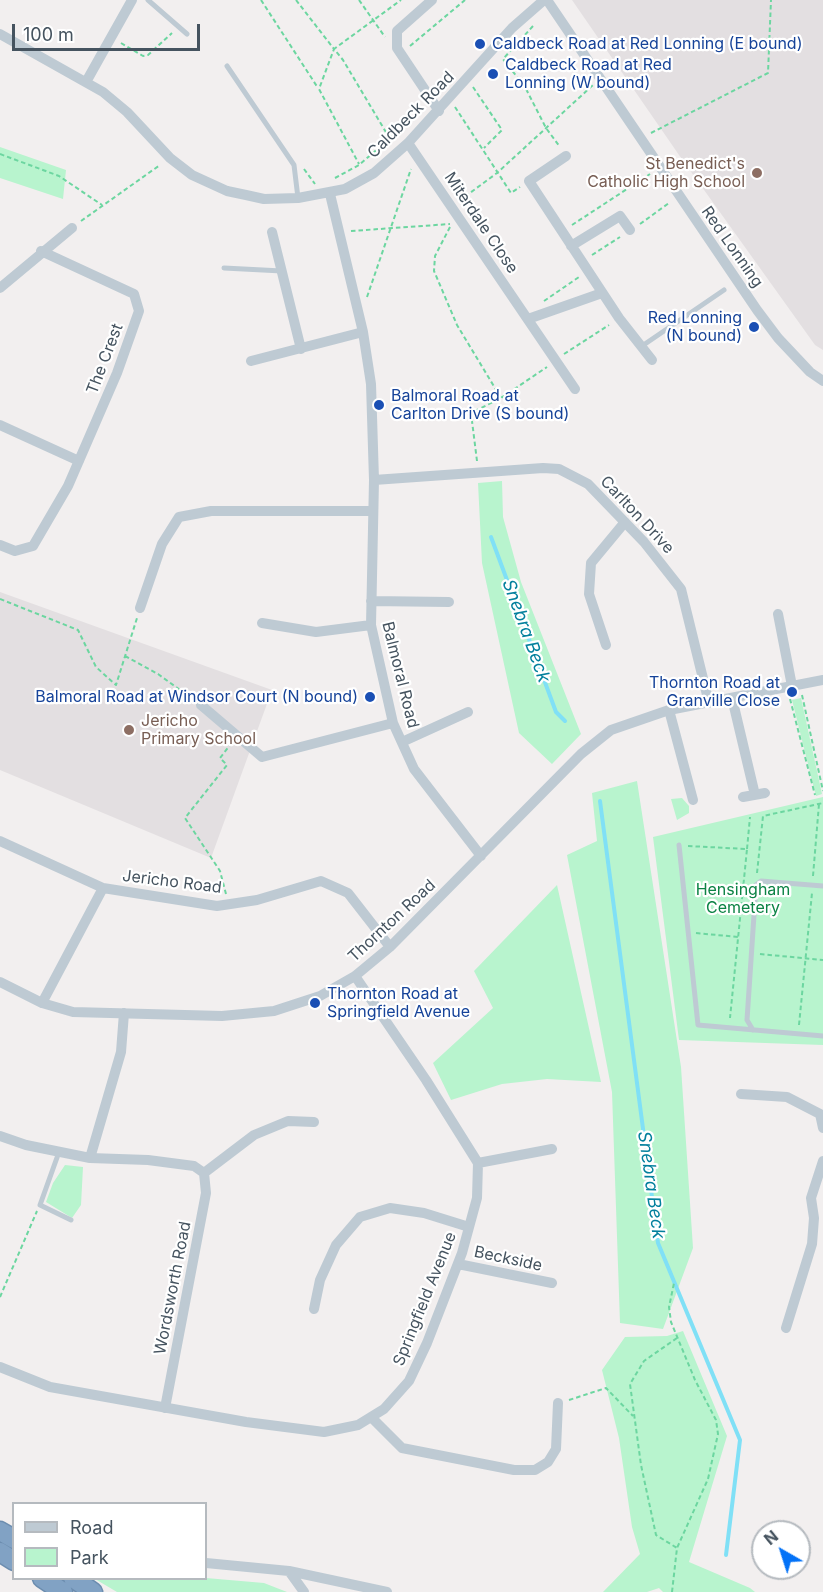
<!DOCTYPE html>
<style>
body{margin:0}
#map{position:relative;width:823px;height:1592px;overflow:hidden;background:#f2efef;font-family:Inter,sans-serif}
canvas{display:block}
.legend{position:absolute;left:12px;top:1502px;width:195px;height:78px;box-sizing:border-box;background:#fff;border:2px solid #b5babf;margin:0;padding:8px 10px;list-style:none;font-size:18px;color:#45535f}
.legend li{display:flex;align-items:center;gap:12px;height:30px}
.legend b{width:30px;border:2px solid #b5babf}
.north{position:absolute;left:751px;top:1520px;width:60px;height:60px;box-sizing:border-box;background:#fff;border:2px solid #b5babf;border-radius:50%;rotate:321deg;font-size:16px;font-weight:700;line-height:24px;text-align:center;color:#45535f}
.north::after{content:'';display:block;margin:auto;width:21px;height:27px;background:#0372f7;clip-path:polygon(50% 0,100% 100%,50% 72%,0 100%)}
.scale{position:absolute;left:12px;top:24px;width:188px;height:27px;box-sizing:border-box;border:3px solid #45535f;border-top:0;padding-left:8px;font-size:18px;line-height:21px;white-space:nowrap;color:#45535f;-webkit-text-stroke:4px #fff;paint-order:stroke}
</style>
<div id="map">
<canvas width="823" height="1592"></canvas>
<ul class="legend">
<li><b style="height:8px;background:#becad3"></b>Road</li>
<li><b style="height:16px;background:#b8f4ce"></b>Park</li>
</ul>
<div class="north">N</div>
<div class="scale">100 m</div>
</div>
<script>
const g = document.querySelector('canvas').getContext('2d');
g.lineJoin = 'round';
function fill(path, color) { g.fillStyle = color; g.fill(path, 'evenodd'); }
const toPath = rows => new Path2D(rows.map(r => 'M' + r).join(''));
function stroke(path, color, width, dash) { g.strokeStyle = color; g.lineWidth = width; g.lineCap = dash ? 'butt' : 'round'; g.setLineDash(dash || []); g.stroke(path); }
function drawText(font, color, halo, rows, align = 'center') {
  g.font = font + ' Inter,sans-serif'; g.lineWidth = 4.5; g.setLineDash([]); g.textBaseline = 'middle'; g.strokeStyle = halo; g.fillStyle = color; for (const [text, x, y, turn = 0] of rows) {
    g.save(); g.translate(x, y); g.rotate((+turn || 0) * Math.PI / 180); g.textAlign = isNaN(turn) ? turn : align; if (halo) g.strokeText(text, 0, 0); g.fillText(text, 0, 0); g.restore();
  }
}
fill(toPath([
 [572,0,823,0,823,350,815,345,679,155],
 [0,592,272,690,211,858,0,770]
]), '#e3dfe1');
fill(toPath([
 [0,147,66,170,63,199,0,178],
 [502,481,503,517,521,582,581,734,552,764,519,733,482,563,478,483],
 [801,698,822,794,816,796,792,700],
 [637,781,681,1067,693,1248,663,1329,620,1323,612,1092,567,855,597,841,592,793],
 [823,797,823,1045,679,1040,653,837],
 [682,798,689,806,689,813,677,820,671,799],
 [557,885,601,1082,547,1079,502,1084,451,1100,433,1063,493,1008,474,971],
 [65,1165,83,1167,81,1205,72,1218,46,1202,53,1183],
 [683,1331,727,1436,689,1562,750,1588,755,1592,663,1592,659,1588,647,1592,603,1592,640,1554,632,1527,619,1438,602,1370,625,1337,667,1336],
 [206,1578,264,1583,287,1592,117,1592,95,1579]
]), '#b8f4ce');
stroke(toPath([
 [491,537,556,712,565,721],
 [600,801,658,1243,740,1440,726,1555]
]), '#80e0f6', 4);
const highway = toPath([
 [0,1531,14,1539],
 [0,1552,14,1561],
 [42,1578,63,1592],
 [73,1578,93,1592]
]);
stroke(highway, '#6c8daf', 21);
stroke(toPath([
 [261,0,318,88],
 [296,0,334,49,319,89,359,164],
 [359,0,385,37],
 [533,26,503,59,525,87,546,128,560,147],
 [121,43,143,56,148,55,172,33],
 [410,46,465,0],
 [473,87,502,130,484,148],
 [455,107,511,193,520,187],
 [651,133,768,73,771,0],
 [390,139,343,60,334,49,401,0],
 [0,154,59,176,102,205],
 [304,169,315,184],
 [335,178,359,165,418,114],
 [459,201,497,173,593,85],
 [81,221,160,165],
 [640,224,669,203],
 [572,225,650,174],
 [450,227,435,256,434,271,457,325,501,398],
 [351,231,450,224],
 [592,255,620,237],
 [367,297,411,169],
 [544,301,579,277],
 [564,354,609,325],
 [477,461,471,413,501,398,547,367],
 [0,599,78,630,96,667,116,685,137,618],
 [125,656,158,674,191,698],
 [802,695,823,791],
 [790,699,815,795],
 [688,846,747,849,730,1018],
 [747,849,750,817],
 [757,873,763,816,823,803],
 [813,876,819,804],
 [226,894,220,871,185,818,227,765,220,758,230,745],
 [696,933,738,937],
 [760,954,823,960],
 [799,1025,812,893],
 [0,1297,37,1211],
 [677,1338,644,1361,630,1384,641,1465,656,1535,677,1548],
 [569,1400,606,1388,633,1416],
 [672,1592,677,1548,708,1479,718,1434,716,1420,695,1380,671,1322,669,1307,674,1283]
]), '#6cd6a0', 2, [4.5, 3]);
stroke(toPath([
 [148,0,187,34],
 [227,66,294,165,298,198],
 [224,268,282,271],
 [642,346,724,290],
 [679,845,698,1025,823,1036],
 [753,1030,747,1020,756,885,761,881,823,886],
 [59,1152,40,1205,71,1220]
]), '#becad3', 5);
stroke(toPath([
 [432,0,397,31,397,48,439,111],
 [547,0,757,310,778,338,810,372,823,381],
 [0,34,103,92,127,112,170,158,192,175,227,191,246,195,264,199,298,198,345,189,374,173,408,143,512,28,544,0],
 [86,82,132,0],
 [408,143,575,389],
 [566,156,529,181,619,318,652,360],
 [330,194,363,332,371,384,374,480,371,625,393,723,414,769,481,856],
 [272,232,301,349],
 [571,246,620,216,630,230],
 [0,288,72,228],
 [528,319,602,293],
 [251,361,363,332],
 [0,425,79,461],
 [374,480,543,468,559,469,588,484,644,542,681,589,709,703],
 [0,545,15,551,33,546,68,486,117,373,139,311,134,294,41,251],
 [371,601,449,602],
 [140,608,162,544,179,517,211,511,373,511],
 [778,614,792,686],
 [262,623,316,632,371,625],
 [606,645,589,594,591,563,625,522],
 [732,698,755,795],
 [201,705,262,757,393,723],
 [669,710,693,800],
 [402,742,468,712],
 [743,797,765,793],
 [0,841,103,888,217,906,257,900,321,881,348,893,390,947],
 [0,982,42,1003,73,1012,222,1016,274,1011,320,996,355,976,390,947,581,754,611,730,669,710,823,680],
 [42,1003,103,888],
 [741,1094,787,1097,820,1114,823,1128],
 [0,1136,26,1145,90,1158,148,1160,194,1166,204,1173],
 [90,1158,121,1052,124,1013],
 [478,1163,552,1149],
 [204,1173,254,1135,288,1121,314,1122],
 [458,1264,552,1283],
 [314,1309,320,1280,336,1245,360,1217,390,1208,424,1213,469,1227],
 [786,1328,812,1244,814,1218,811,1198,823,1161],
 [0,1367,50,1387,246,1422,324,1432,358,1425,384,1409,409,1381,427,1343,462,1253,477,1198,478,1163,426,1080,355,976],
 [165,1408,206,1193,204,1173],
 [371,1417,402,1448,514,1470,535,1470,548,1462,556,1449,558,1403],
 [206,1563,289,1571,387,1592],
 [289,1571,304,1592]
]), '#becad3', 10);
stroke(highway, '#81a2c4', 18);
for (const [x, y, r, color] of [
 [480,44,6,"#1a4fb4"],
 [493,74,6,"#1a4fb4"],
 [757,173,6,"#8d6e63"],
 [754,327,6,"#1a4fb4"],
 [379,405,6,"#1a4fb4"],
 [792,692,6,"#1a4fb4"],
 [370,697,6,"#1a4fb4"],
 [129,730,6,"#8d6e63"],
 [315,1003,6,"#1a4fb4"]
]) { const dot = new Path2D(); dot.arc(x, y, r, 0, 2 * Math.PI); g.fillStyle = color; g.fill(dot); stroke(dot, '#fff', 2); }
drawText('16px', '#164399', '#fff', [
 ["Caldbeck Road at Red Lonning (E bound)",492,44],
 ["Caldbeck Road at Red",505,65],
 ["Lonning (W bound)",505,83],
 ["Red Lonning",742,318,"right"],
 ["(N bound)",742,336,"right"],
 ["Balmoral Road at",391,396],
 ["Carlton Drive (S bound)",391,414],
 ["Thornton Road at",780,683,"right"],
 ["Granville Close",780,701,"right"],
 ["Balmoral Road at Windsor Court (N bound)",358,697,"right"],
 ["Thornton Road at",327,994],
 ["Springfield Avenue",327,1012]
], 'left');
drawText('16px', '#45535f', '#fff', [
 ["Caldbeck Road",411,115,-45],
 ["Miterdale Close",481,223,56],
 ["Red Lonning",732,247,55],
 ["The Crest",105,359,-69],
 ["Carlton Drive",637,515,47],
 ["Balmoral Road",400,675,76],
 ["Jericho Road",172,882,7],
 ["Thornton Road",392,921,-43],
 ["Beckside",508,1259,12],
 ["Wordsworth Road",173,1288,-79],
 ["Springfield Avenue",425,1299,-68]
]);
drawText('16px', '#785e54', '#fff', [
 ["St Benedict's",745,164],
 ["Catholic High School",745,182],
 ["Jericho",141,721,"left"],
 ["Primary School",141,739,"left"]
], 'right');
drawText('16px', '#0c8345', '#fff', [
 ["Hensingham",743,890],
 ["Cemetery",743,908]
]);
drawText('italic 18px', '#03809d', '#fff', [
 ["Snebra Beck",526,631,70],
 ["Snebra Beck",651,1185,82]
]);
</script>
